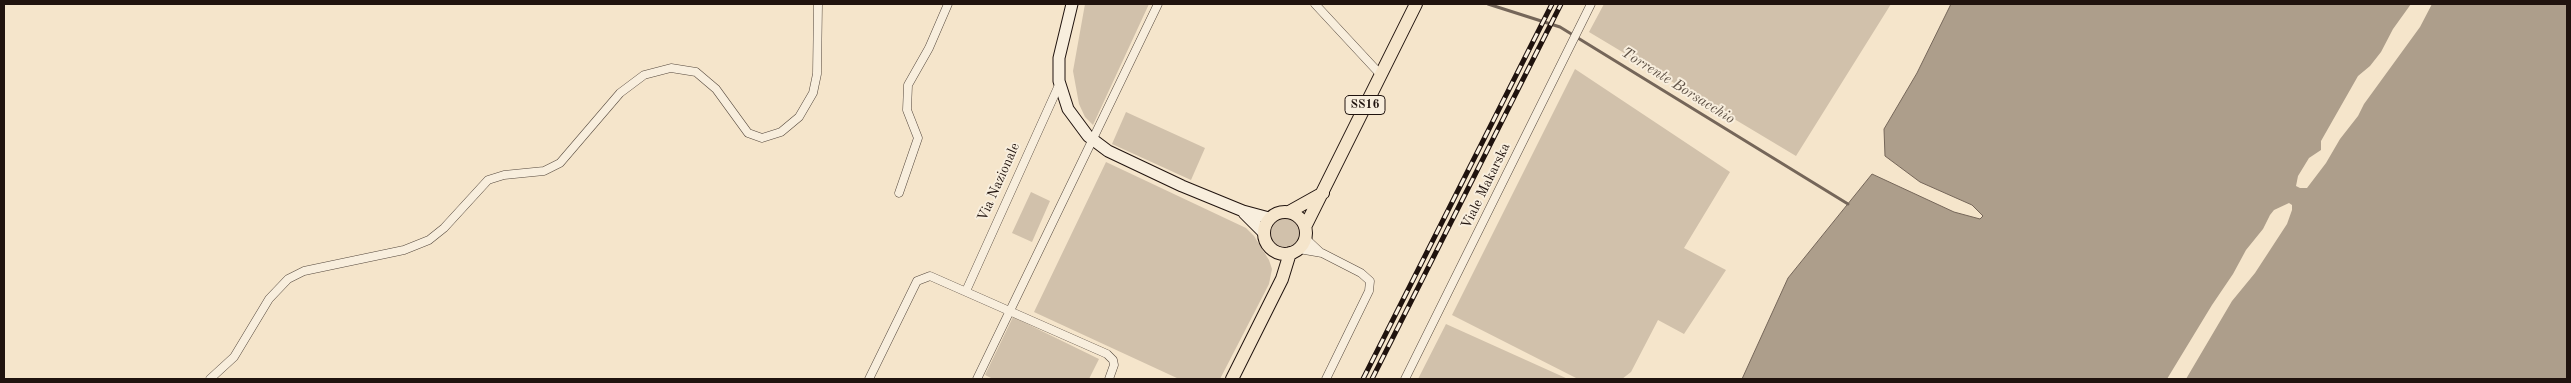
<!DOCTYPE html>
<style>
body{margin:0}
#map{position:relative;width:2571px;height:383px;overflow:hidden;background:#f5e5cb;font-family:"Old Standard TT",serif}
canvas{display:block}
.frame{position:absolute;inset:0;border:5px solid #20130e;pointer-events:none}
</style>
<div id="map">
<canvas width="2571" height="383"></canvas>
<div class="frame"></div>
</div>
<script>
const g = document.querySelector('canvas').getContext('2d');
g.lineJoin = 'round';
function fill(path, color) { g.fillStyle = color; g.fill(path, 'evenodd'); }
const toPath = rows => new Path2D(rows.map(r => 'M' + r).join(''));
function stroke(path, color, width, dash) { g.strokeStyle = color; g.lineWidth = width; g.lineCap = dash ? 'butt' : 'round'; g.setLineDash(dash || []); g.stroke(path); }
function drawText(font, color, halo, rows, align = 'center') {
  g.font = font + ' "Old Standard TT",serif'; g.lineWidth = 4; g.setLineDash([]); g.textBaseline = 'middle'; g.strokeStyle = halo; g.fillStyle = color; for (const [text, x, y, turn = 0] of rows) {
    g.save(); g.translate(x, y); g.rotate((+turn || 0) * Math.PI / 180); g.textAlign = isNaN(turn) ? turn : align; if (halo) g.strokeText(text, 0, 0); g.fillText(text, 0, 0); g.restore();
  }
}
fill(toPath([
 [1085,4,1149,4,1093,125,1085,117,1079,104,1073,71],
 [1604,4,1891,4,1796,156,1589,32],
 [1575,69,1730,172,1684,248,1726,270,1684,334,1658,320,1631,372,1622,379,1578,379,1452,315],
 [1126,112,1205,148,1191,180,1112,144],
 [1106,162,1246,228,1254,236,1269,260,1272,269,1269,284,1220,379,1179,379,1034,312],
 [1031,192,1050,201,1032,242,1012,233],
 '1271 233a14 14 0 1 1 28 0a14 14 0 1 1-28 0Z',
 [1013,317,1099,359,1089,379,993,379,985,375],
 [1446,324,1568,379,1418,379]
]), '#d1c1ab');
const water = toPath([
 [1951,4,2567,4,2567,379,1742,379,1788,278,1872,174,1954,212,1980,219,1983,216,1972,205,1920,182,1885,156,1884,129,1917,73,1951,4]
]);
fill(water, '#ad9e8b');
stroke(water, '#756659', 1);
fill(toPath([
 [2411,4,2432,4,2420,27,2364,104,2358,116,2340,139,2326,163,2307,188,2300,188,2296,186,2298,176,2309,158,2321,150,2321,141,2358,76,2370,66,2381,52,2393,29],
 [2289,203,2292,205,2292,210,2287,224,2255,273,2232,301,2186,379,2167,379,2212,305,2233,274,2246,250,2263,229,2270,215,2274,210]
]), '#f5e5cb');
stroke(toPath([
 [1488,4,1560,27,1848,204]
]), '#756659', 3);
const street = toPath([
 [1315,4,1380,74],
 [899,193,918,138,907,110,908,85,929,48,948,4],
 [1305,238,1320,252],
 [1299,249,1322,253,1361,273,1370,281,1369,291,1326,379],
 [966,291,1059,85],
 [210,379,234,357,269,299,288,279,304,271,404,250,429,240,444,228,488,180,504,175,544,171,560,163,620,93,644,75,671,68,696,72,716,89,748,133,762,138,781,132,799,117,813,93,817,74,818,4],
 [869,379,917,281,930,276,1107,354,1113,360,1114,365,1109,379],
 [977,379,1158,4],
 [1405,379,1591,4]
]);
const secondary = toPath([
 [1072,4,1059,58,1059,81,1068,109,1088,136,1108,151,1182,186,1243,211,1269,218],
 [1244,213,1264,233]
]);
const primary = toPath([
 [1289,212,1323,193],
 '1264 233a21 21 0 1 1 42 0a21 21 0 1 1-42 0Z',
 [1305,227,1416,4],
 [1232,379,1282,279,1290,253]
]);
stroke(street, '#55483d', 9);
stroke(secondary, '#20130e', 13);
stroke(primary, '#20130e', 14);
stroke(street, '#f8eedd', 8);
stroke(secondary, '#f8eedd', 11);
stroke(primary, '#f5e5cb', 12);
const rail = toPath([
 [1363,379,1552,4],
 [1372,379,1561,4]
]);
stroke(rail, '#20130e', 5);
stroke(rail, '#f8eedd', 3, [9]);
for (const [x, y, w] of [
 [1365,105,40]
]) { const box = new Path2D(); box.roundRect(x - w / 2, y - 9.5, w, 19, 4); g.fillStyle = '#f8eedd'; g.fill(box); stroke(box, '#20130e', 1); }
drawText('bold 12px', '#20130e', null, [
 ["SS16",1365,105]
]);
drawText('14px', '#20130e', '#f8eedd', [
 ["Via Nazionale",999,182,-66],
 ["Viale Makarska",1486,186,-64]
]);
drawText('italic 15px', '#5f5246', '#f8eedd', [
 ["Torrente Borsacchio",1678,86,32]
]);
</script>
